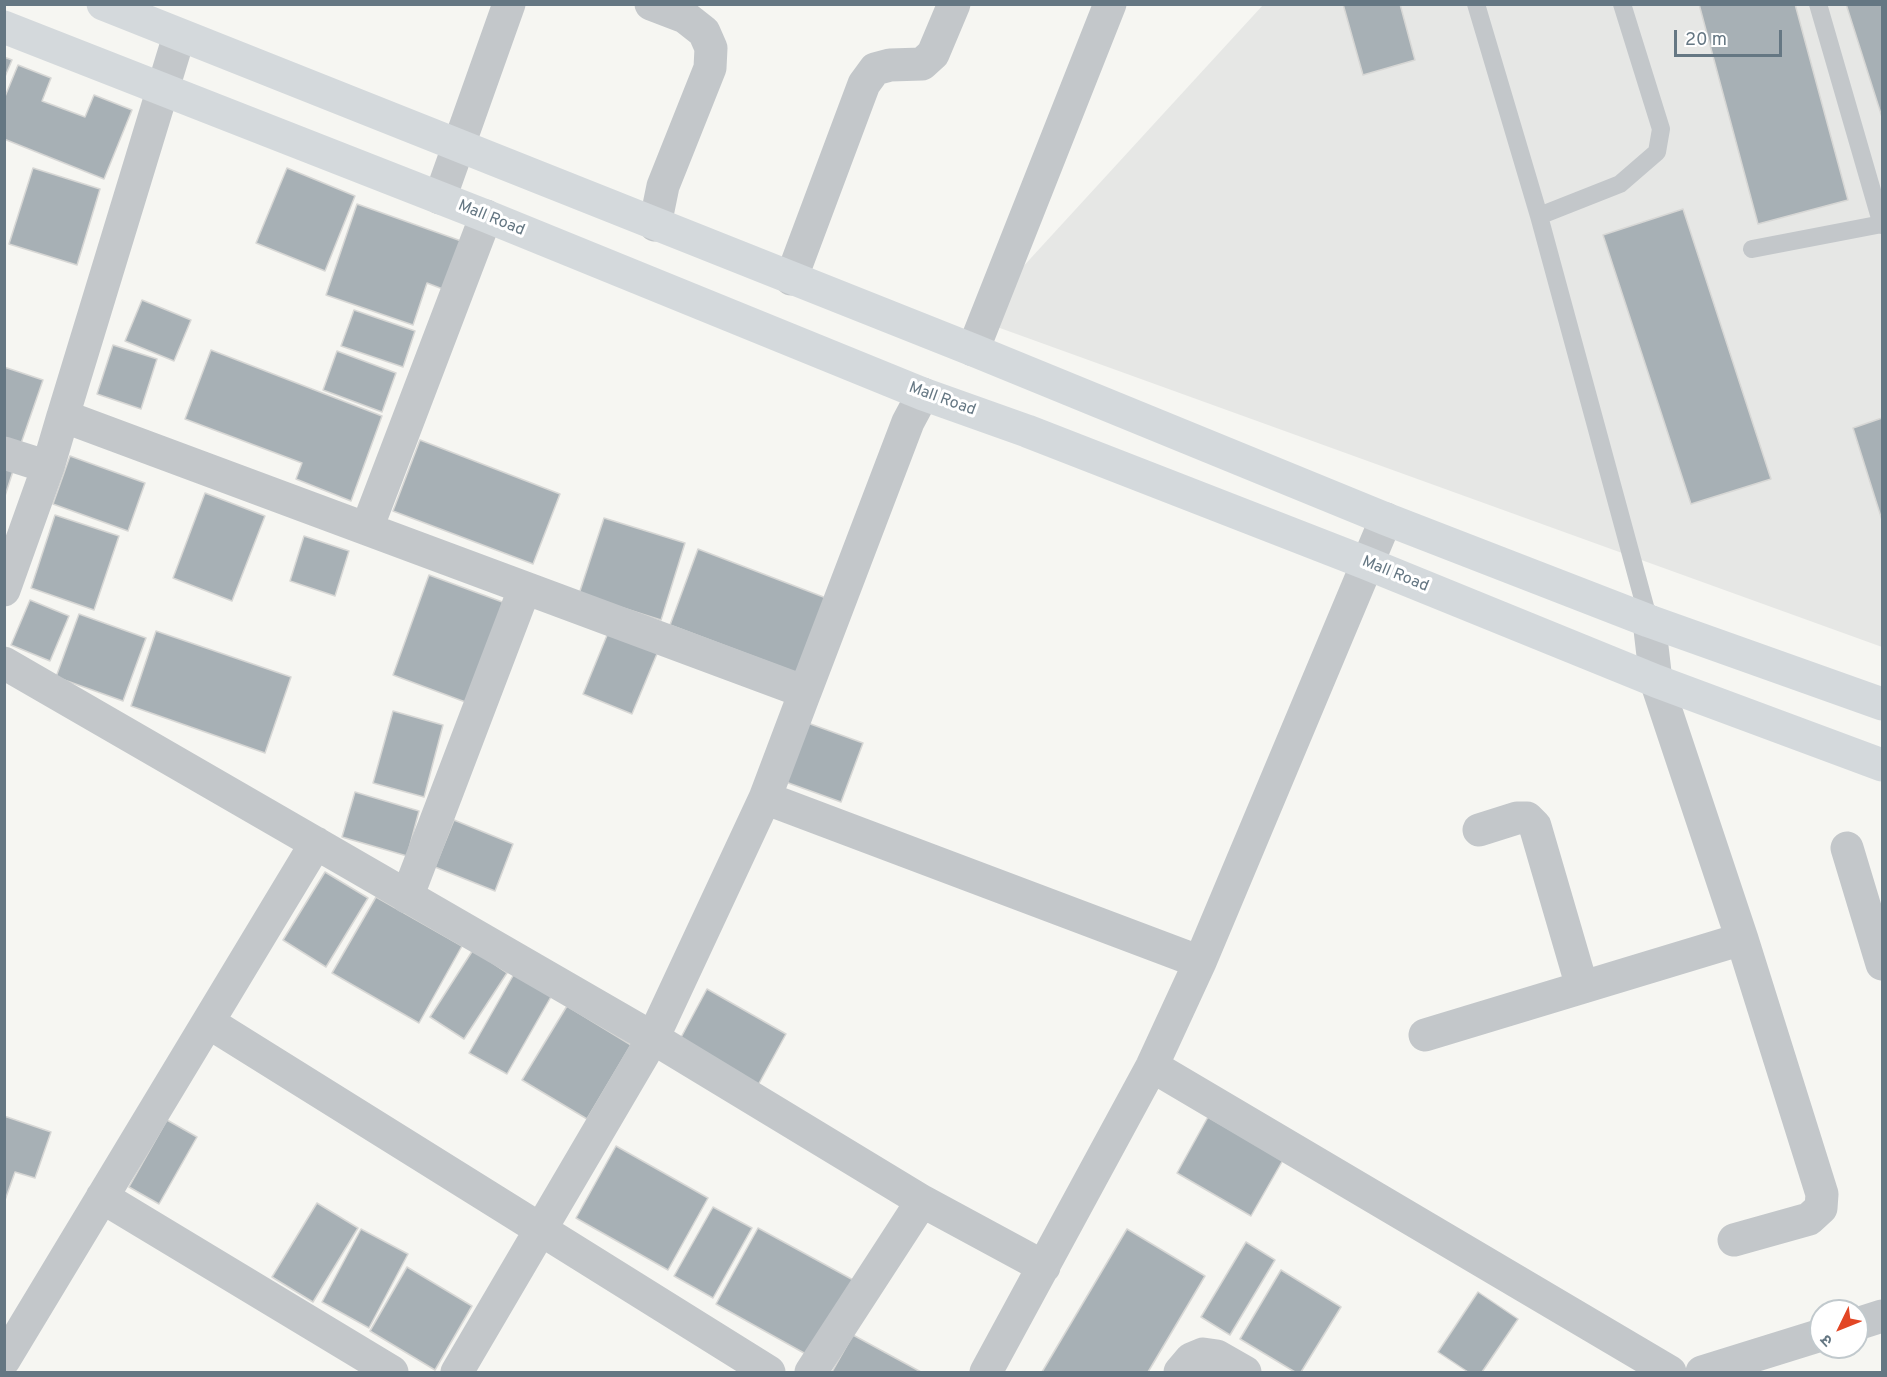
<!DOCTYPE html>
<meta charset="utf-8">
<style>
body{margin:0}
#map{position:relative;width:1887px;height:1377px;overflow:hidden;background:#f6f6f2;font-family:Overpass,"Noto Sans Devanagari",sans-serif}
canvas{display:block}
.frame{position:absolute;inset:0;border:6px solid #657783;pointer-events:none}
.north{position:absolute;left:1809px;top:1299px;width:60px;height:60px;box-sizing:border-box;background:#fff;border:2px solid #c1c9cd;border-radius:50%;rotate:227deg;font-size:16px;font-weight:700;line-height:24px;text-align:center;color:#657783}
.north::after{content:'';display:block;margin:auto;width:21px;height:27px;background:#e24625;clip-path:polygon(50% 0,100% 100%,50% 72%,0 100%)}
.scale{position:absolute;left:1674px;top:30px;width:108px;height:27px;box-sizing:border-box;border:3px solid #657783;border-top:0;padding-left:8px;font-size:18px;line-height:21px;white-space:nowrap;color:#657783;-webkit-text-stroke:4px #fff;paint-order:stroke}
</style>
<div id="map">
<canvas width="1887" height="1377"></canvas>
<div class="frame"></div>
<div class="north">उ</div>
<div class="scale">20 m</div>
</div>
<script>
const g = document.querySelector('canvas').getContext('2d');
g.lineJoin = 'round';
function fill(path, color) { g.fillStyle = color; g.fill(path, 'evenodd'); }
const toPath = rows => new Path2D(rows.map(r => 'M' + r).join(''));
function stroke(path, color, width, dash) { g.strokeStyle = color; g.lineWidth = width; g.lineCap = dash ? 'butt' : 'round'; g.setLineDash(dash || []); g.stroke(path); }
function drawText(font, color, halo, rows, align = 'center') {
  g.font = font + ' Overpass,sans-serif'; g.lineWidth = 6; g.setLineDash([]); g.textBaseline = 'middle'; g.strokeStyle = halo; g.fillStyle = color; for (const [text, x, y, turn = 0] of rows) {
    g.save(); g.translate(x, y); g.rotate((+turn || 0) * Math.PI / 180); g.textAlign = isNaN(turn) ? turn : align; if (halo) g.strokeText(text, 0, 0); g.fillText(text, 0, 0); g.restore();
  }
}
fill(toPath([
 [1263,5,1882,5,1882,647,975,319]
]), '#e6e7e5');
const building = toPath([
 [1343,4,1400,4,1415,60,1363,75,1343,4],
 [1699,4,1795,4,1848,200,1758,224,1699,4],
 [1846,4,1882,4,1882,117,1846,4],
 [4,57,12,60,4,79,4,57],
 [18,65,51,78,42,101,85,117,94,95,132,110,104,179,4,139,4,99,18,65],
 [33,168,100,189,77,265,9,244,33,168],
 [287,168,355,196,325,271,256,243,287,168],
 [357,204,464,242,448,291,427,283,413,325,326,295,357,204],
 [1683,209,1771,479,1691,504,1603,235,1683,209],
 [142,300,191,320,174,361,125,341,142,300],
 [354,310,415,331,403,367,341,346,354,310],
 [113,345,157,359,141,409,97,394,113,345],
 [211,350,382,416,351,501,296,479,302,463,185,419,211,350],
 [337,351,396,373,382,412,323,390,337,351],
 [4,367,43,380,18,452,4,447,4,367],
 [1882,418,1882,520,1853,428,1882,418],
 [420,440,560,494,533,564,393,511,420,440],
 [70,456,145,483,128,531,53,504,70,456],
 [4,465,14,468,4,499,4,465],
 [205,493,265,516,232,601,173,578,205,493],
 [55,515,119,536,94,610,31,588,55,515],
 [604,518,685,543,661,620,579,594,604,518],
 [304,536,349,551,335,596,290,581,304,536],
 [698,549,826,598,797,673,670,625,698,549],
 [429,575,505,603,468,703,393,675,429,575],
 [30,600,69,616,50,661,11,645,30,600],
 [79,614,146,638,123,701,56,677,79,614],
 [610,628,659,649,632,714,583,694,610,628],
 [156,631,291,677,265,753,131,706,156,631],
 [393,711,443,725,424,797,373,783,393,711],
 [805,722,863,743,841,802,783,781,805,722],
 [355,792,419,811,407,856,342,837,355,792],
 [454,820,513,844,495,891,435,867,454,820],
 [325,872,368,898,326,967,283,940,325,872],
 [376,897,462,946,419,1023,332,973,376,897],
 [473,950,507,973,464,1039,430,1017,473,950],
 [514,974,552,995,507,1074,469,1053,514,974],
 [707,989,786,1034,757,1087,678,1043,707,989],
 [567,1006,631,1045,587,1119,522,1080,567,1006],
 [4,1116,51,1132,35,1178,15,1172,4,1203,4,1116],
 [1208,1117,1283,1160,1251,1216,1177,1173,1208,1117],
 [167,1120,197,1137,159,1204,129,1187,167,1120],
 [616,1146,708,1198,668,1270,576,1218,616,1146],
 [317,1203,358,1228,313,1302,272,1277,317,1203],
 [713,1207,752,1228,713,1298,674,1276,713,1207],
 [758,1228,855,1281,813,1358,716,1304,758,1228],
 [361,1229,408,1254,369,1328,322,1302,361,1229],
 [1127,1229,1205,1276,1148,1372,1042,1372,1127,1229],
 [1246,1242,1275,1260,1230,1335,1201,1317,1246,1242],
 [407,1267,472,1306,435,1370,370,1331,407,1267],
 [1281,1270,1341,1307,1301,1372,1295,1372,1240,1339,1281,1270],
 [1478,1292,1518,1319,1482,1372,1468,1372,1438,1352,1478,1292],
 [853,1335,921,1372,832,1372,853,1335]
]);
fill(building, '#a7b0b5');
stroke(building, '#d7d7d5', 1.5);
stroke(toPath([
 [1476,4,1539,216,1649,621],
 [1818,4,1882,225],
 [1539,216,1620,184,1657,152,1661,129,1622,4],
 [1752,249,1882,224]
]), '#c3c7ca', 18);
stroke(toPath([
 [651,4,685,17,704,32,711,48,710,68,663,186,655,225],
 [440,198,509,4],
 [791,279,864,84,875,69,890,65,922,64,933,54,954,4],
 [973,350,1110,4],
 [63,416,179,36],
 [4,453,48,467],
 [367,528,486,216],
 [4,590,48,467,63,416,805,692,765,798,653,1038,457,1372],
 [1649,621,1656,681,1742,939,1822,1194,1821,1208,1809,1219,1734,1240],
 [4,663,653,1038,922,1201],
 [805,692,908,422,923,394],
 [765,798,1200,962],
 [1479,830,1517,818,1527,818,1535,826,1582,987],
 [1847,848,1882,964],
 [407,897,524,590],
 [208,1022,769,1372],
 [1425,1035,1742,939],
 [1152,1066,1670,1372],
 [102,1197,392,1372],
 [1857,1324,1882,1316],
 [4,1360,316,843],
 [811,1372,922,1201,1044,1267],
 [986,1372,1152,1066,1200,962,1386,519],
 [1180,1372,1191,1359,1203,1354,1217,1356,1245,1372],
 [1702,1372,1821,1335]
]), '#c3c7ca', 33);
stroke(toPath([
 [103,4,973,350,1386,519,1649,621,1882,704],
 [4,27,486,216,923,394,1027,431,1366,563,1656,681,1882,765]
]), '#d4d9dc', 33);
drawText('16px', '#657783', '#fff', [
 ["Mall Road",491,219,22],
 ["Mall Road",942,400,20],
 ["Mall Road",1395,575,22]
]);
</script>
